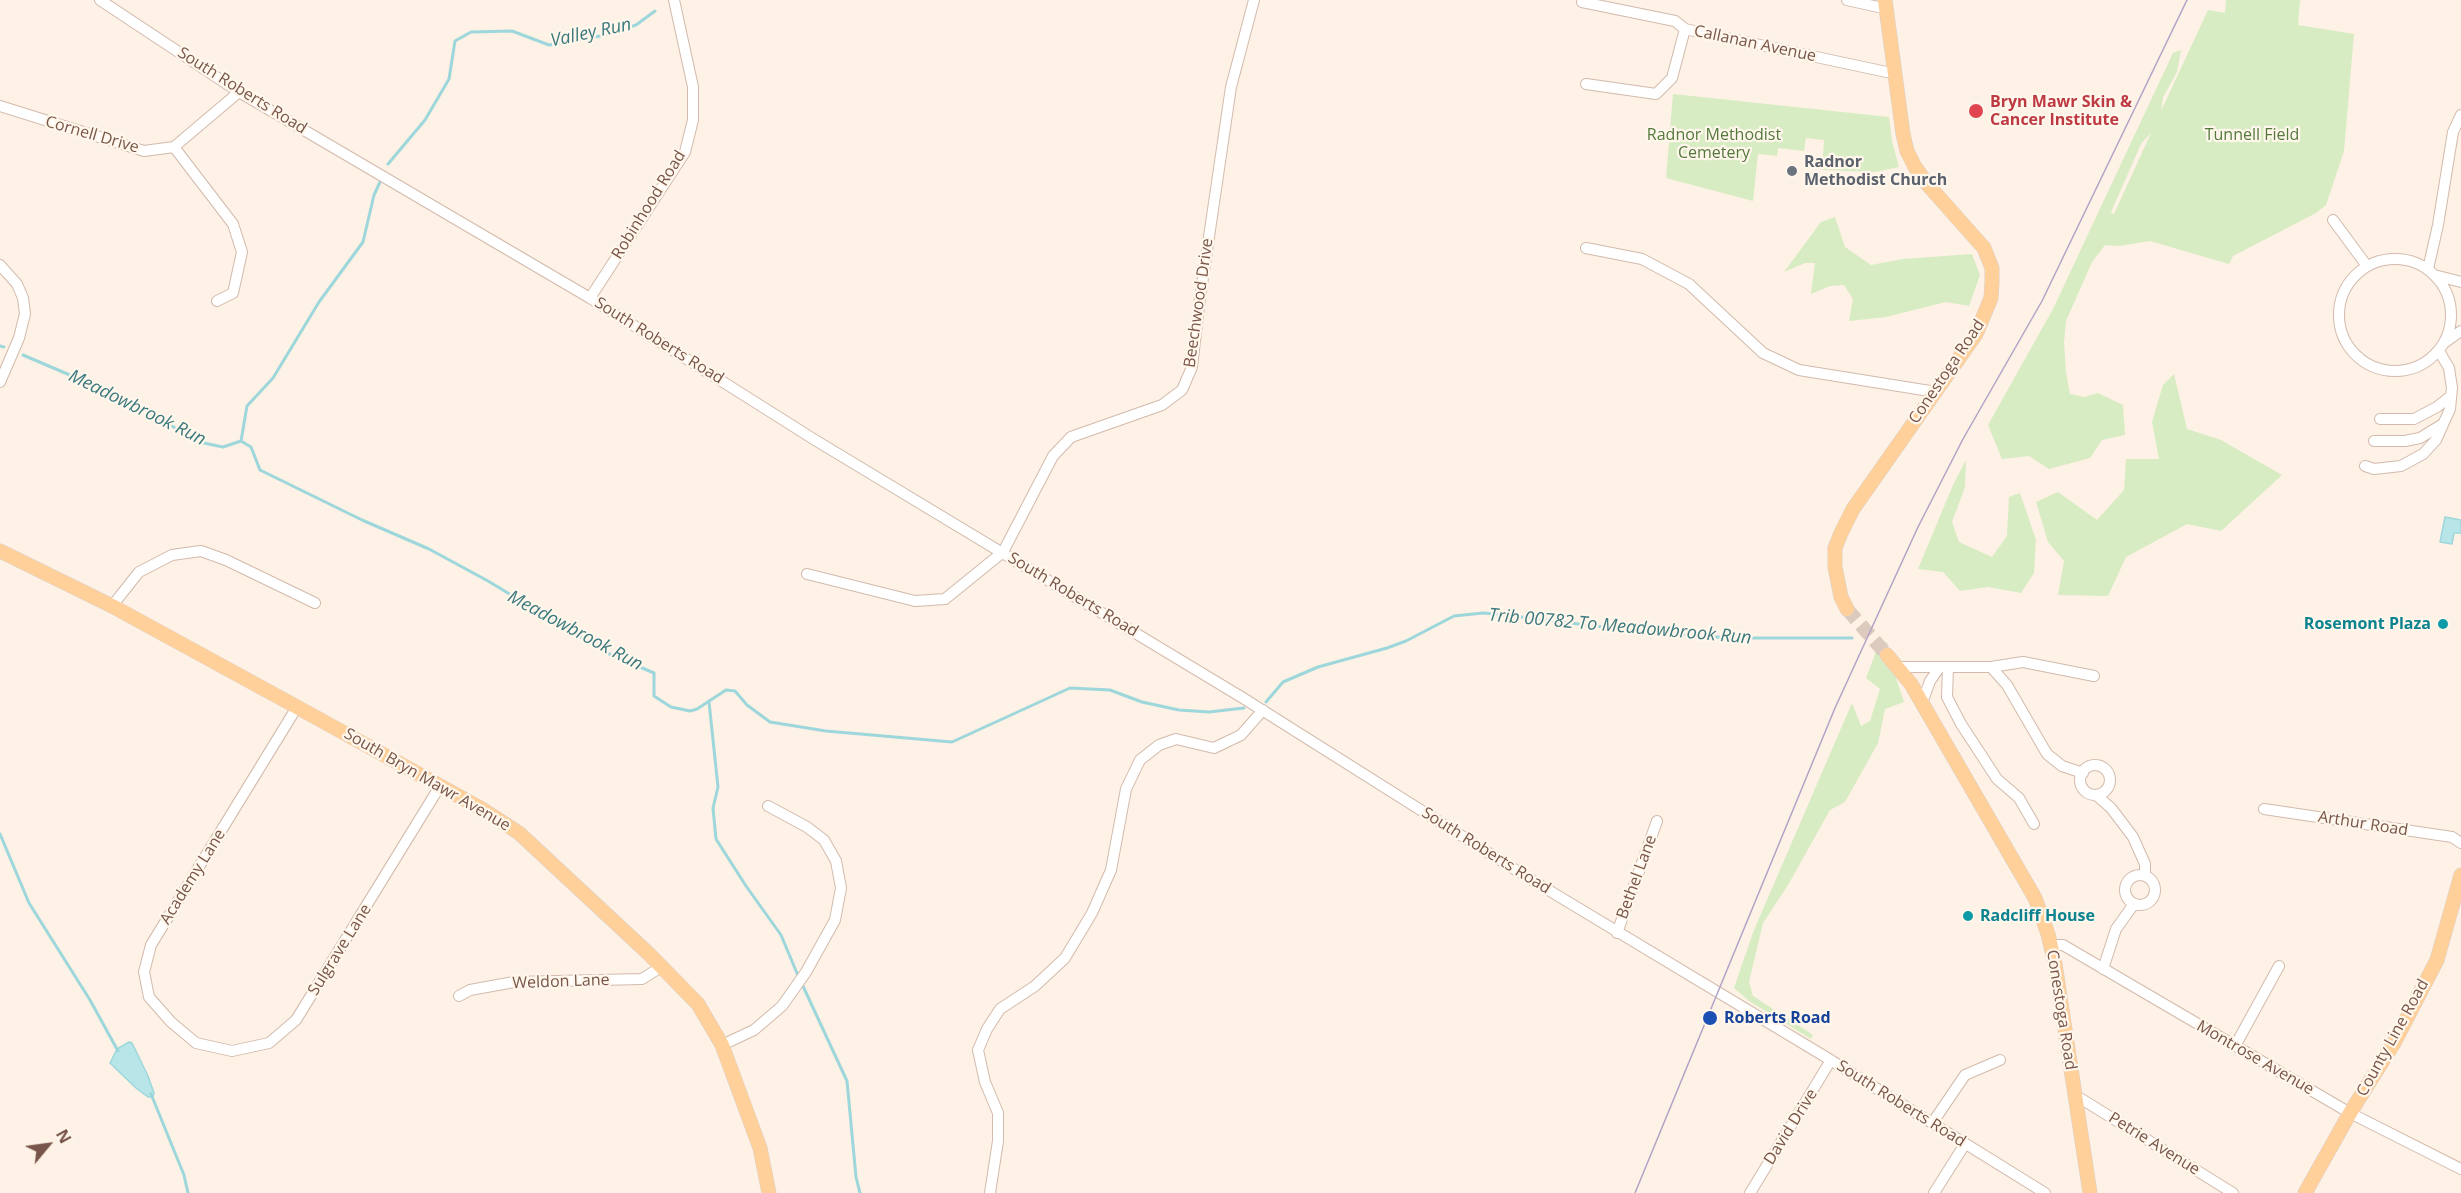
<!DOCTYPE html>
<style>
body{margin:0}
#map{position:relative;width:2461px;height:1193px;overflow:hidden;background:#fef1e5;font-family:"Open Sans",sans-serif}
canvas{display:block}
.north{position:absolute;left:18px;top:1115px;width:60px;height:60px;-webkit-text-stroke:4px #fff6ec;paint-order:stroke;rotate:61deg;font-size:16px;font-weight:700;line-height:24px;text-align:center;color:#785548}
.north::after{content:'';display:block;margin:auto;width:21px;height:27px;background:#785548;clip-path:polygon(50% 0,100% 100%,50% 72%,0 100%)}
</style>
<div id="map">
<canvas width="2461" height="1193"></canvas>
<div class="north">N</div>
</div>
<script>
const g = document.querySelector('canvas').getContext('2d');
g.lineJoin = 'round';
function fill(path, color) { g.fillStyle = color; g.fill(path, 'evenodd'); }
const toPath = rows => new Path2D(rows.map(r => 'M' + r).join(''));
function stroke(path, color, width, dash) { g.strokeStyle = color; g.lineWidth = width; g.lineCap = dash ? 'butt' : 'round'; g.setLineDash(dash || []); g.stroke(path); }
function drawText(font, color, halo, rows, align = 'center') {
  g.font = font + ' "Open Sans",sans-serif'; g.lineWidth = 4.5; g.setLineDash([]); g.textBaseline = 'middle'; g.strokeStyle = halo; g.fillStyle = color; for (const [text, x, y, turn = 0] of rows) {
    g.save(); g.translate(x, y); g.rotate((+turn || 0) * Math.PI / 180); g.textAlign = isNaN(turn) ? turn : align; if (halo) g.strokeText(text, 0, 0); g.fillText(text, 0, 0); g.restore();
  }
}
fill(toPath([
 [2226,0,2300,0,2298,25,2354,34,2344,151,2326,205,2316,213,2233,256,2229,264,2150,241,2119,246,2105,245,2092,262,2066,321,2064,343,2066,372,2070,394,2084,397,2098,393,2123,405,2125,435,2102,440,2090,458,2049,469,2029,456,2002,459,1988,425,2053,309,2173,53,2181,50,2177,72,2163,97,2161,111,2208,10,2225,13],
 [2151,133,2114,214,2113,214,2111,212,2141,144],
 [1673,94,1889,117,1892,141,1899,167,1875,172,1822,170,1824,140,1806,138,1804,151,1778,148,1777,156,1758,154,1753,201,1666,178],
 [1835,217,1845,247,1871,265,1903,259,1972,254,1980,275,1969,306,1946,302,1886,317,1849,321,1853,299,1844,285,1830,286,1811,294,1815,263,1805,263,1784,272,1821,222],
 [2174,374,2187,429,2221,440,2282,475,2221,531,2187,524,2126,557,2108,596,2058,595,2064,561,2048,542,2036,502,2058,492,2097,520,2124,490,2126,459,2159,459,2152,422,2163,385],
 [1966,460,1965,487,1952,522,1959,542,1992,557,2007,536,2009,497,2020,493,2036,540,2034,573,2021,593,1988,587,1960,591,1943,572,1918,569,1953,485],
 [1880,641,1888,643,1882,661,1895,675,1904,702,1885,709,1878,743,1845,802,1830,810,1788,885,1763,923,1749,982,1753,996,1813,1035,1811,1039,1749,1001,1734,988,1754,930,1852,703,1861,726,1870,721,1880,689,1866,678]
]), '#d7ecc2');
const water = toPath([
 [2445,517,2461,520,2461,533,2454,533,2452,544,2440,542,2445,517],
 [129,1042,132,1043,148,1076,154,1093,153,1097,148,1097,136,1088,110,1063,117,1049,129,1042]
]);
fill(water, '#b8e6e8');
stroke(water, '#9dd7db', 1.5);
stroke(toPath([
 [388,164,425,120,449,79,455,41,471,32,512,31,549,45,600,36,636,25,655,11],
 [0,346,4,347],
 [23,355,126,399,199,442,223,447,241,441,251,447,260,470,362,520,429,549,488,581,607,653,654,673,654,696,671,707,690,711,697,709,726,690,735,691,747,705,770,722,826,731,952,742,1070,688,1110,690,1142,702,1179,710,1209,712,1244,708],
 [241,441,247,406,273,378,319,302,363,242,374,195,380,182],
 [709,702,718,787,713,808,716,839,746,886,781,935,799,978],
 [1266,702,1283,682,1318,667,1387,648,1406,641,1454,616,1483,613,1505,615,1628,630,1729,638,1852,638],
 [0,834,29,903,90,1000,118,1051],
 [802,984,847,1081,856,1177,860,1193],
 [151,1094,184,1175,188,1193]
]), '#9dd7db', 3);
stroke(toPath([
 [1847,609,1887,655]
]), '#dccabe', 14, [14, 7]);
const minor = toPath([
 [100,0,239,92,590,298,815,440,1243,698,1530,879,1824,1056,2045,1193],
 [1847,0,1887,9],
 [1582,2,1675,21,1685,29],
 [1586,84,1656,94,1672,78,1685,29,1896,74],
 [0,106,144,151,174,147,239,92],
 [174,147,233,224,242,252,233,293,217,301],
 [2333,220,2367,266],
 [1586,248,1642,259,1689,284,1763,353,1799,370,1936,392],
 '2339 315a56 56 0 1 1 112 0a56 56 0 1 1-112 0Z',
 [0,265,17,284,23,298,25,314,19,338,0,382],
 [2428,269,2438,225,2453,132,2461,115],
 [2434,275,2461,282],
 [590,298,685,152,693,120,693,87,674,0],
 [2444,343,2461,331],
 [2380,419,2414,419,2437,407,2451,396],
 [2374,441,2405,441,2420,438,2443,424],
 [2365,466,2374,469,2401,466,2423,454,2436,440,2450,409,2452,388,2449,368,2439,351],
 [807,574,915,601,945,599,1003,552,1053,456,1071,437,1162,405,1182,390,1192,367,1200,298,1231,87,1254,0],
 [112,606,139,572,172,555,201,551,226,560,315,603],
 [1898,667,1991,667,2023,662,2094,676],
 [1948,667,1947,697,1961,724,1997,779,2019,798,2034,824],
 [1991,667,2007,685,2047,754,2062,766,2083,773],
 [1922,703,1930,681,1939,668],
 [297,707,151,945,144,972,149,997,171,1022,196,1043,232,1051,269,1043,296,1020,440,786],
 '2080 780a15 15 0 1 1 30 0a15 15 0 1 1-30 0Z',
 [2096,795,2111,808,2133,837,2145,864,2145,876],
 [2264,809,2452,837,2461,843],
 '2125 890a15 15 0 1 1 30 0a15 15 0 1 1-30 0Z',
 [1617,933,1657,821],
 [2051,945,2063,945,2350,1113,2461,1169],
 [2103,969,2116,929,2134,904],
 [459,996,470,990,514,982,642,979,661,967],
 [722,1045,754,1030,782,1006,806,972,835,920,841,888,836,861,824,840,807,827,768,806],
 [2235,1046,2279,966],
 [2075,1095,2233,1193],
 [1933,1122,1965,1075,2000,1060],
 [990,1193,998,1141,998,1113,985,1082,978,1050,987,1029,1000,1009,1035,986,1065,958,1092,913,1111,870,1126,789,1140,760,1159,745,1176,739,1214,748,1241,735,1263,710],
 [1750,1193,1831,1060],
 [1934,1193,1965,1144]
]);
const major = toPath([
 [0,551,112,606,297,707,482,809,519,833,649,954,698,1004,722,1045,760,1148,769,1193],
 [1847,609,1841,597,1835,567,1835,548,1841,533,1853,509,1976,334,1991,298,1992,282,1992,268,1984,248,1928,185,1915,167,1907,151,1903,134,1885,0],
 [1887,655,1911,684,2035,898,2048,934,2055,964,2090,1193],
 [2305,1193,2350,1113,2394,1043,2437,960,2461,875]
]);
stroke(minor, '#d2baac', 12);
stroke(major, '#d9cfcc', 15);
stroke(minor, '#fff', 10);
stroke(major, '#ffd09a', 14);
stroke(toPath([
 [1635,1193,1835,708,1918,527,1963,439,2042,301,2187,0]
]), '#b3a2c8', 1.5);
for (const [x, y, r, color] of [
 [1976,111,8,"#e0444e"],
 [1792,171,6,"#6b7280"],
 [2443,624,6,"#0f9aa8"],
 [1968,916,6,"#0f9aa8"],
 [1710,1018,8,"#1a4fb4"]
]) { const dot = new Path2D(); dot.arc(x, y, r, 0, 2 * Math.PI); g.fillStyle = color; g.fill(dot); stroke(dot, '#fff6ec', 2); }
drawText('16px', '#785548', '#fff6ec', [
 ["Callanan Avenue",1755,44,12],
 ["South Roberts Road",242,91,32],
 ["Cornell Drive",92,135,16],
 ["Robinhood Road",649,205,-58],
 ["Beechwood Drive",1199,303,-82],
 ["South Roberts Road",659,341,32],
 ["Conestoga Road",1947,372,-56],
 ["South Roberts Road",1073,595,31],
 ["South Bryn Mawr Avenue",427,780,30],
 ["Arthur Road",2363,824,9],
 ["South Roberts Road",1486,851,32],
 ["Academy Lane",193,877,-58],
 ["Bethel Lane",1637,877,-70],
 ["Sulgrave Lane",340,950,-58],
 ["Weldon Lane",561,982,-2],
 ["Conestoga Road",2061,1010,81],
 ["County Line Road",2393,1038,-61],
 ["Montrose Avenue",2255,1058,30],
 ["South Roberts Road",1901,1104,32],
 ["David Drive",1791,1127,-58],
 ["Petrie Avenue",2154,1144,32]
]);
drawText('bold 16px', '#be3a42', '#fff6ec', [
 ["Bryn Mawr Skin &",1990,102],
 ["Cancer Institute",1990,120]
], 'left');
drawText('16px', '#54793c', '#fff6ec', [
 ["Radnor Methodist",1714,135],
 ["Cemetery",1714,153],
 ["Tunnell Field",2252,135]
]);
drawText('bold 16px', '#5b616d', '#fff6ec', [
 ["Radnor",1804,162],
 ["Methodist Church",1804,180]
], 'left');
drawText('bold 16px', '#0d838f', '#fff6ec', [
 ["Rosemont Plaza",2431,624],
 ["Radcliff House",1980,916,"left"]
], 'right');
drawText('bold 16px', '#164399', '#fff6ec', [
 ["Roberts Road",1724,1018]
], 'left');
drawText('italic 18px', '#3b797e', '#fff6ec', [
 ["Valley Run",591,33,-12],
 ["Meadowbrook Run",137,408,26],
 ["Trib 00782 To Meadowbrook Run",1620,627,5],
 ["Meadowbrook Run",575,631,28]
]);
</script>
